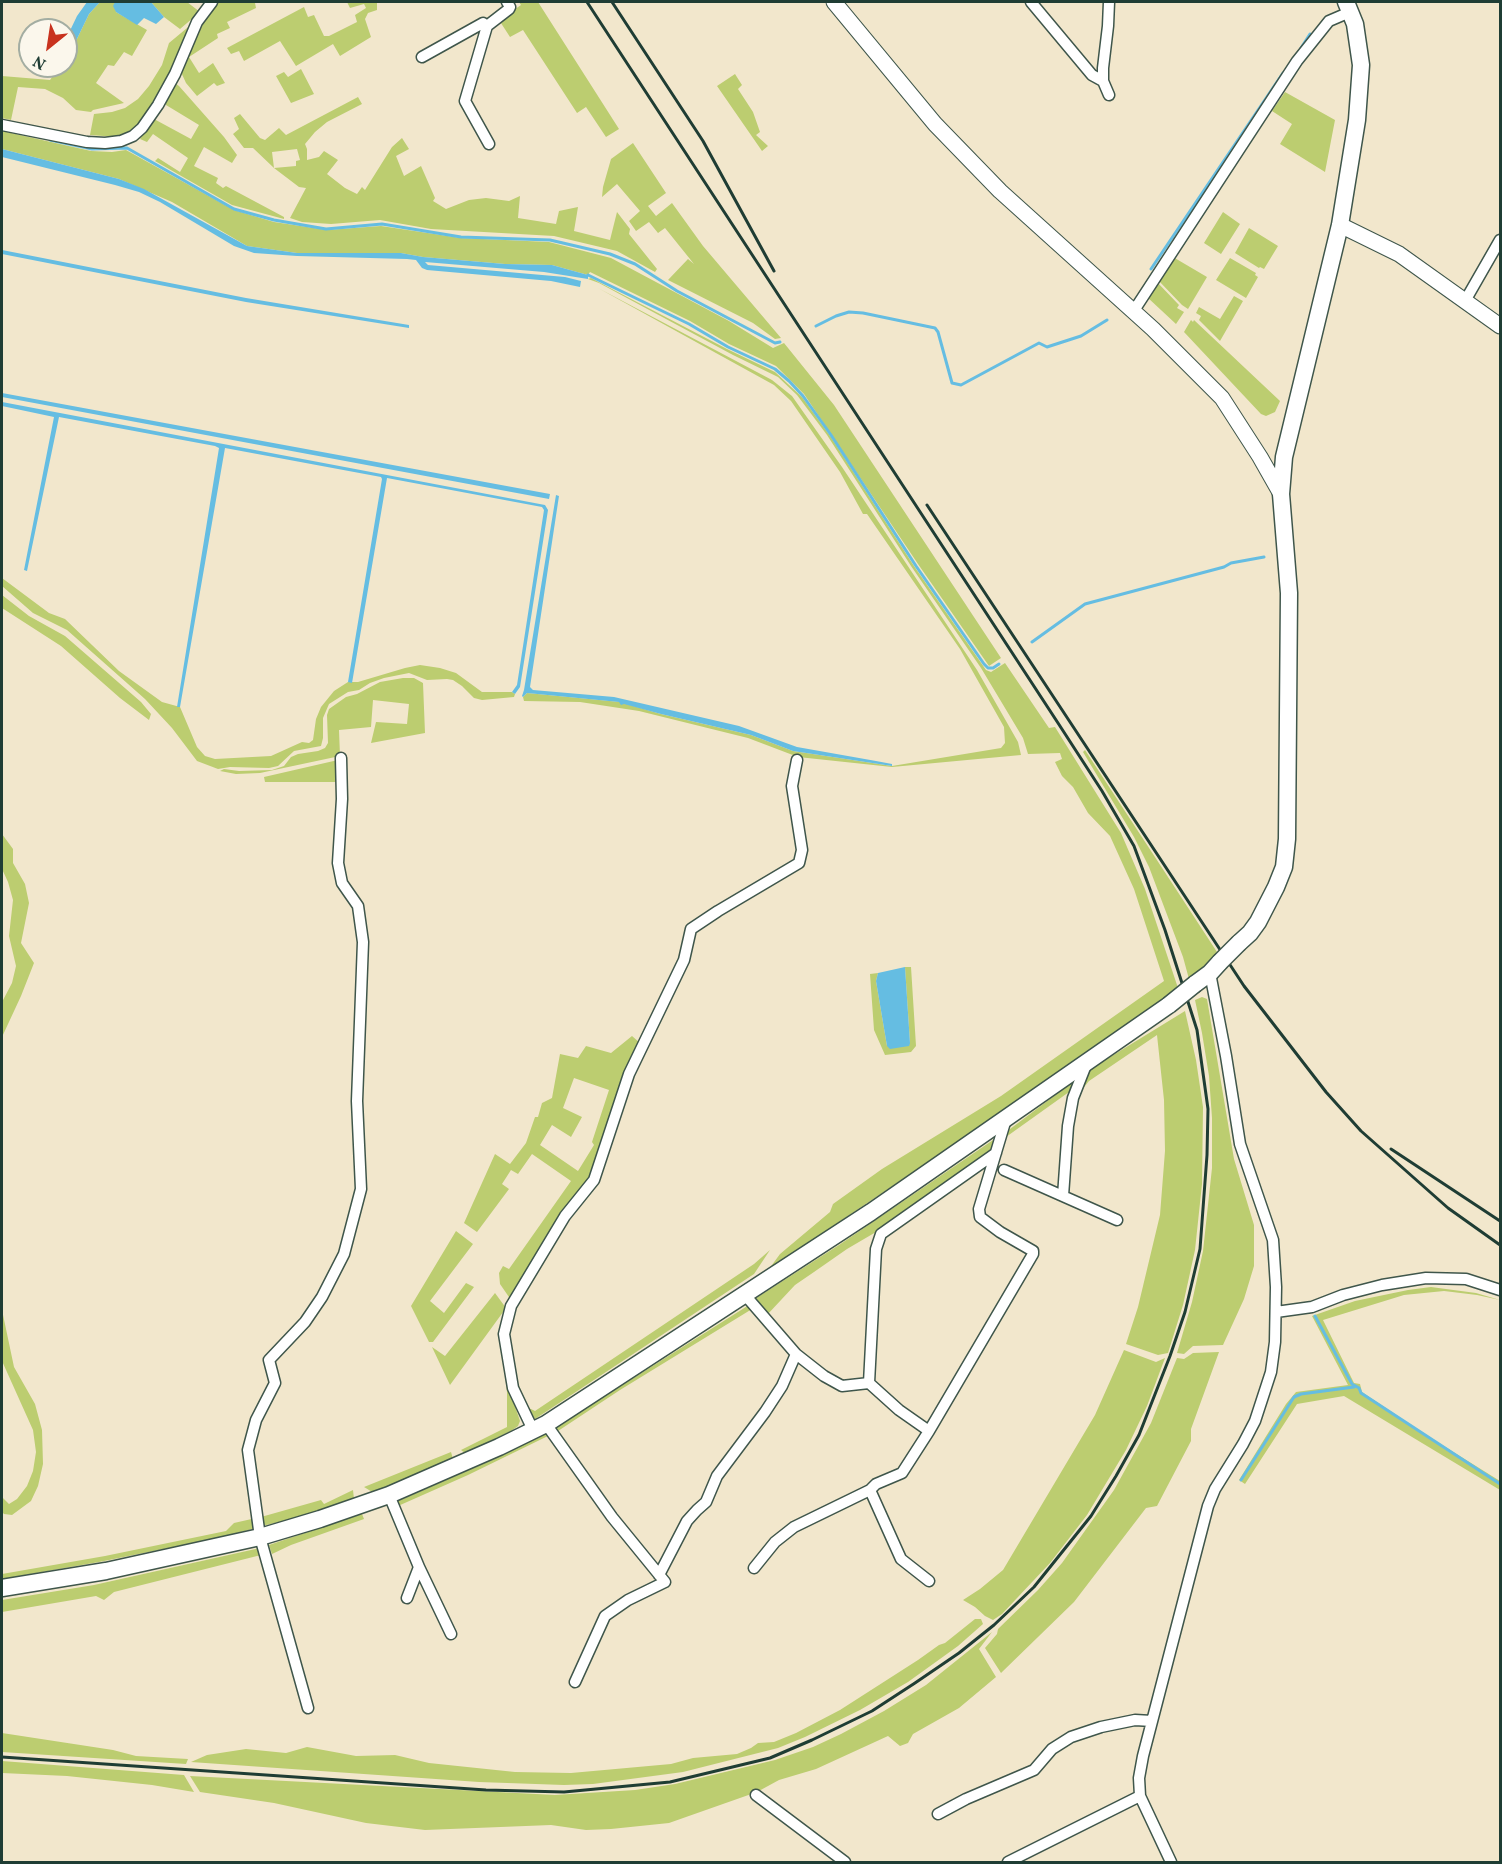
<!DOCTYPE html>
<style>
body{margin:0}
#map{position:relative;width:1502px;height:1864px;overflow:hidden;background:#f2e7cc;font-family:Vollkorn,serif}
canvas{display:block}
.frame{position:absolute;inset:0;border:3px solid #1f3d34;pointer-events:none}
.north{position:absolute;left:18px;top:18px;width:60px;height:60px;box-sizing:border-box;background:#fbf7ec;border:2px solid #a3ada2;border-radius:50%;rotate:210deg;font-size:16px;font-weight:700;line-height:24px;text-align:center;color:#1f3d34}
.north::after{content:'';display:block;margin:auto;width:21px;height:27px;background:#c8321e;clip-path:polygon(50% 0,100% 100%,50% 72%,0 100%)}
</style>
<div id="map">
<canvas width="1502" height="1864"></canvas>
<div class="frame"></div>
<div class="north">N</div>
</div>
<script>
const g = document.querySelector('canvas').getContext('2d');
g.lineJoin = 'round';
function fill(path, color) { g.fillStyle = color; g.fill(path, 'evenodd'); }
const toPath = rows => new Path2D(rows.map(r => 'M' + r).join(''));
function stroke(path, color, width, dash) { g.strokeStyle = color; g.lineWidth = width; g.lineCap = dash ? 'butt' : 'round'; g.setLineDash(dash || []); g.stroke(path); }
fill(toPath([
 [100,2,115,2,116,12,147,30,132,56,124,52,114,66,108,65,96,83,124,103,93,110,91,112,76,110,63,98,45,89,18,87,11,120,2,118,2,76,50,80,60,66,66,66,66,55,75,43,89,14],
 [151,2,187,2,200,12,180,29,164,17],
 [219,2,260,2,255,3,256,8,227,22,230,28,217,34,218,38,189,57,199,73,213,63,225,83,217,86,214,83,197,96,186,83,181,72,201,24],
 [347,2,377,2,377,10,368,13,365,19,371,37,340,56,333,44,296,66,280,41,244,61,239,51,231,54,227,48,304,7,308,17,314,15,324,36,329,36,357,22,355,15,366,8,364,4,350,8],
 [519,2,538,2,619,129,606,137,586,107,577,113,523,30,510,37,499,20,521,5],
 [193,23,176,65,140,126,117,137,90,135,94,114,112,112,125,108,138,99,149,86,162,65,169,43],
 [301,69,314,94,291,103,276,76,284,72,288,77],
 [735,74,742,85,738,89,753,112,760,132,756,135,768,146,762,151,717,86],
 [175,83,179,86,224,137,237,155,232,163,204,147,194,166,218,178,216,183,223,188,226,186,284,217,284,219,232,205,155,161,158,158,180,172,188,158,153,134,147,142,140,139,154,119,191,139,199,125,166,105,166,98],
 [1285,92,1335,120,1325,172,1280,144,1292,124,1272,111],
 [358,97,362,104,327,122,315,132,305,144,307,149,307,160,319,157,324,151,338,160,327,174,345,188,357,194,362,187,365,190,392,147,402,138,409,149,396,156,404,176,421,166,435,198,433,201,446,209,469,200,486,198,509,201,520,196,518,218,556,224,559,211,578,207,574,231,610,240,617,212,630,229,629,234,657,269,655,272,617,251,554,236,431,229,380,220,331,224,302,222,290,218,306,188,299,187,274,168,253,148,244,148,233,134,239,129,234,118,240,114,260,138,265,140,279,128,286,135],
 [297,149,300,160,296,161,296,166,274,168,272,152],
 [2,131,91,151,112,152,126,150,234,210,274,222,327,230,381,226,461,238,549,242,611,258,729,321,773,348,784,343,834,405,1001,658,989,666,918,564,804,394,776,366,729,344,690,321,590,272,588,275,552,265,505,264,423,257,401,253,297,253,247,246,172,202,119,179,2,149],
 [633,143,666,193,648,206,656,216,672,203,703,246,781,338,775,339,753,323,668,280,688,259,694,264,665,228,658,233,649,222,636,231,629,221,640,211,617,184,602,197,603,187,611,159],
 [1223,212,1240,224,1221,254,1204,243],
 [1249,228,1278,246,1264,269,1260,267,1259,268,1235,253],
 [1173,257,1207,277,1188,309,1182,305,1158,280],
 [1230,258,1256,273,1255,275,1258,277,1246,298,1216,280],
 [591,278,727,349,775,372,802,397,831,437,914,566,986,670,991,672,1005,663,1049,728,1055,727,1121,833,1145,889,1178,988,1016,1103,769,1269,780,1254,830,1212,833,1204,882,1169,1001,1096,1164,981,1134,889,1110,836,1088,813,1073,787,1062,776,1055,762,1062,759,1060,753,1028,754,1023,738,981,668,911,566,827,435,797,395,778,377,733,355,599,283,588,279],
 [1156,281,1179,305,1177,308,1184,312,1176,324,1147,297],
 [598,288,772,380,792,396,842,467,977,670,1018,742,1021,755,892,767,798,757,748,738,639,711,580,702,524,701,523,697,527,693,620,702,661,714,751,735,793,751,892,766,1001,748,1005,743,1004,727,960,649,867,514,863,514,840,472,791,401,774,385],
 [1234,296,1243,301,1220,341,1199,320,1201,316,1196,313,1199,307,1220,319],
 [1191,320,1193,322,1194,320,1280,401,1275,412,1266,416,1261,414,1184,332],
 [2,578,49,613,65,619,119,671,162,702,180,707,197,747,205,756,215,759,271,756,302,742,309,743,313,740,316,719,321,707,334,691,348,682,358,682,405,668,420,665,440,668,456,673,482,692,512,692,515,694,514,697,482,700,474,698,462,686,453,680,447,679,427,680,409,673,384,678,370,683,359,690,348,692,329,704,323,718,323,738,321,746,294,751,278,766,269,768,230,767,218,769,197,761,172,728,145,699,67,630,33,613,2,586],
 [2,595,29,616,65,636,141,702,151,714,149,720,120,698,61,646,2,608],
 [403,678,414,678,423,683,425,733,371,743,376,722,407,724,409,704,373,700,371,727,339,730,340,756,260,773,236,774,220,771,224,769,239,771,272,770,284,766,291,757,298,754,318,751,325,748,328,743,327,715,329,709,346,697,357,694,380,682],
 [1085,750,1217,952,1200,970,1189,979,1183,957,1149,867,1134,837,1083,752],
 [338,760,338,782,265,782,264,777],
 [2,834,13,849,13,863,25,884,29,903,21,943,34,963,21,996,2,1037,2,1002,12,983,16,966,9,936,13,900,8,882,2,869],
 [905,967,911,967,916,1046,911,1052,885,1055,874,1030,870,974,878,973,876,981,887,1046,910,1043],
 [1202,997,1207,999,1234,1159,1254,1225,1254,1266,1244,1299,1223,1345,1193,1346,1184,1354,1177,1353,1192,1302,1203,1251,1212,1168,1212,1118,1209,1076,1202,1033,1195,1000],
 [1185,1011,1196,1060,1203,1107,1202,1184,1195,1250,1183,1305,1168,1353,1158,1355,1126,1344,1138,1307,1160,1215,1165,1151,1164,1100,1157,1035,1089,1081,1076,1097,1089,1070],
 [632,1036,640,1043,592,1178,511,1300,500,1284,499,1273,503,1266,509,1269,571,1181,532,1154,518,1174,511,1170,502,1184,509,1189,477,1232,464,1223,495,1154,510,1164,526,1143,535,1117,538,1117,542,1103,552,1098,560,1054,578,1058,586,1046,611,1053],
 [574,1078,609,1090,592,1142,594,1145,578,1171,540,1145,552,1125,571,1137,582,1117,563,1108],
 [1074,1081,1069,1092,1006,1137,1006,1132],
 [996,1138,993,1152,876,1232,847,1249,814,1272,795,1285,767,1315,753,1300,839,1245],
 [456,1231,473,1244,430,1301,444,1313,466,1283,474,1287,433,1342,429,1342,411,1306],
 [770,1250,754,1274,535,1419,530,1415,515,1386,508,1335,518,1384,529,1408,535,1411,754,1264],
 [1431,1287,1476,1293,1500,1300,1477,1295,1444,1291,1404,1295,1323,1320,1354,1383,1360,1384,1362,1392,1418,1430,1500,1481,1500,1490,1344,1396,1297,1404,1245,1484,1239,1480,1286,1404,1296,1392,1348,1385,1312,1316,1355,1301,1408,1290],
 [495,1293,506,1308,450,1385,432,1347,445,1356],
 [749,1305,752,1309,620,1390,558,1431,556,1427],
 [2,1310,14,1367,35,1404,42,1430,43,1464,38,1486,31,1501,12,1515,4,1514,2,1512,2,1497,9,1504,17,1499,27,1486,33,1471,36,1452,33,1430,2,1361],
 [1124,1350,1156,1362,1165,1358,1147,1406,1126,1450,1087,1515,1050,1563,1002,1614,993,1620,985,1616,975,1607,963,1600,980,1589,1003,1570,1095,1415],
 [1219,1352,1191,1429,1191,1441,1157,1506,1146,1508,1074,1602,1001,1673,985,1648,997,1634,998,1629,1038,1590,1062,1563,1114,1490,1151,1423,1177,1358,1184,1359,1193,1353],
 [503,1356,509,1388,520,1421,518,1426,511,1431,465,1453,461,1450,507,1427,507,1392],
 [548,1432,550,1435,468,1475,398,1506,396,1502,501,1456],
 [451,1452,453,1459,374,1493,364,1487],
 [353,1490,354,1499,321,1512,262,1526,261,1517,321,1500,324,1504],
 [362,1514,364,1519,291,1545,272,1554,269,1545],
 [256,1518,256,1528,218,1538,99,1562,2,1579,2,1574,105,1556,226,1531,234,1523],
 [260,1548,261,1555,114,1592,104,1600,96,1596,2,1612,2,1600,94,1585],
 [975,1619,981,1619,983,1624,958,1646,908,1682,860,1710,805,1737,778,1748,683,1772,593,1784,564,1785,479,1782,191,1762,207,1755,246,1749,286,1753,307,1747,356,1756,395,1755,429,1763,515,1772,571,1773,671,1764,693,1758,737,1754,751,1748,758,1743,774,1742,796,1733,840,1710,918,1660,939,1645,945,1643],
 [992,1632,979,1649,996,1677,959,1708,913,1734,908,1743,900,1746,888,1736,816,1769,779,1780,757,1792,669,1823,611,1829,586,1830,551,1825,425,1830,366,1823,274,1803,200,1792,190,1776,555,1795,635,1790,675,1784,775,1760,813,1747,841,1734,884,1711,926,1685],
 [2,1733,113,1750,136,1756,188,1759,186,1764,2,1752],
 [2,1761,184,1775,194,1792,152,1785,67,1776,2,1773]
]), '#bccd70');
fill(toPath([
 [87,2,100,2,89,14,75,43,66,55,66,39,77,16],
 [115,2,151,2,164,17,156,24,144,18,137,25,116,12,113,6],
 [2,149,119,179,144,189,247,246,297,253,401,253,423,257,505,264,552,265,588,275,588,279,544,272,425,262,428,265,565,277,581,281,580,287,551,281,427,270,422,268,416,260,407,259,297,256,254,253,234,246,160,202,139,192,115,185,2,157],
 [2,250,246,298,409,325,409,328,246,302,2,254],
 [2,393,550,494,549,499,2,397],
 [2,402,545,505,548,510,520,687,515,694,512,692,517,685,544,510,542,507,387,478,352,683,348,682,382,479,381,477,225,448,180,707,177,707,219,448,215,446,59,417,27,571,24,570,54,417,2,406],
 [556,495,559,496,530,687,533,690,614,697,739,726,797,747,876,761,892,764,892,766,793,751,751,735,661,714,624,704,621,705,619,702,527,693,523,697,522,696,524,690],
 [905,967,910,1043,909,1046,890,1049,887,1046,876,981,878,973]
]), '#65bde2');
stroke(toPath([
 [1301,48,1310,34],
 [50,140,92,149,127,148,234,209,274,220,326,229,382,224,461,237,550,240,610,254,635,264,677,291,775,343,780,342],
 [1151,269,1283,73],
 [588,275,689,324,728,347,775,369,789,381,803,396,831,435,916,566,984,664,988,668,993,668,999,664],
 [816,326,836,316,849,312,863,313,935,328,938,332,952,383,961,385,1039,343,1047,347,1081,336,1107,320],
 [1032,642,1085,604,1224,567,1231,563,1264,557],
 [1315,1316,1352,1384,1359,1388,1361,1393,1500,1484],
 [1241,1480,1294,1397,1301,1394,1354,1387]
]), '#65bde2', 3);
const minor = toPath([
 [1031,2,1092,75,1103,81],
 [422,57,483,23,487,26],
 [1109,95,1103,81,1103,68,1108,26,1109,2],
 [2,125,87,142,105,143,121,141,133,136,142,128,158,105,175,74,197,22,212,2],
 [489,144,465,101,487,26,509,9,510,7,507,2],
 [1465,301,1500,240],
 [1133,312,1297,61,1329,21,1350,12],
 [1004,1170,1117,1220],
 [1063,1196,1068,1126,1073,1098,1086,1065],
 [745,1295,796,1354,824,1376,842,1386,869,1383,899,1410,929,1431,902,1473,876,1484,870,1490,901,1559,929,1581],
 [1276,1312,1312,1307,1343,1295,1382,1285,1426,1278,1466,1279,1500,1290],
 [869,1383,876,1249,881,1234,996,1153],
 [546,1424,612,1517,665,1582,628,1600,605,1616,575,1682],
 [533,1430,513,1388,504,1334,511,1306,565,1216,594,1180,629,1074,684,960,691,929,718,911,799,863,802,850,792,786,797,760],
 [929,1431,1033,1254,1033,1251,1000,1232,980,1217,979,1209,1006,1119],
 [389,1495,419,1567,407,1598],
 [419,1567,451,1634],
 [754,1568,775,1542,794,1527,870,1490],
 [659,1575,687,1521,697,1510,706,1502,717,1476,765,1412,782,1386,796,1354],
 [308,1708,260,1537,248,1450,256,1420,275,1383,269,1360,305,1322,322,1297,344,1254,361,1189,357,1101,363,942,358,906,342,883,338,863,342,799,341,758],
 [756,1795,845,1862],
 [938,1814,966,1799,1034,1770,1052,1749,1071,1737,1101,1727,1135,1720,1152,1721],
 [1008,1862,1140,1796],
 [1171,1862,1140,1796,1139,1778,1143,1756,1208,1506,1215,1489,1243,1444,1255,1421,1271,1372,1275,1342,1276,1287,1273,1240,1240,1144,1226,1056,1210,973]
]);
const secondary = toPath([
 [834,2,935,124,1000,191,1153,329,1222,398,1260,457,1281,494],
 [1340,225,1399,254,1500,326]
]);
const primary = toPath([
 [1239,943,1250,933,1258,922,1276,887,1284,867,1287,839,1289,593,1281,494,1284,457,1340,225,1357,120,1361,65,1355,24,1346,2],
 [1195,984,1210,973,1220,962],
 [2,1588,106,1571,260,1537,320,1519,389,1495,499,1447,546,1424,871,1212,1169,1005]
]);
stroke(minor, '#3f564b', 13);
stroke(secondary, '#3f564b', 17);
stroke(primary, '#3f564b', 19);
stroke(minor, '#fff', 10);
stroke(secondary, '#fff', 15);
stroke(primary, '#fff', 16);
stroke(toPath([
 [612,2,703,141,774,271],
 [927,505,1244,986,1326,1092,1361,1131,1448,1208,1500,1245],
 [1391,1149,1500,1221],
 [2,1757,486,1790,564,1792,670,1782,770,1758,812,1740,872,1711,915,1683,959,1653,994,1625,1034,1587,1091,1516,1116,1476,1139,1435,1170,1356,1185,1312,1200,1249,1207,1155,1208,1109,1197,1030,1165,930,1134,846,1102,791,1058,723,587,2]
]), '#1f3d34', 3);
const primaryBridge = toPath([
 [1220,962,1239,943],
 [1169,1005,1195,984]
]);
stroke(primaryBridge, '#3f564b', 19, []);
stroke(primaryBridge, '#fff', 16);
</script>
